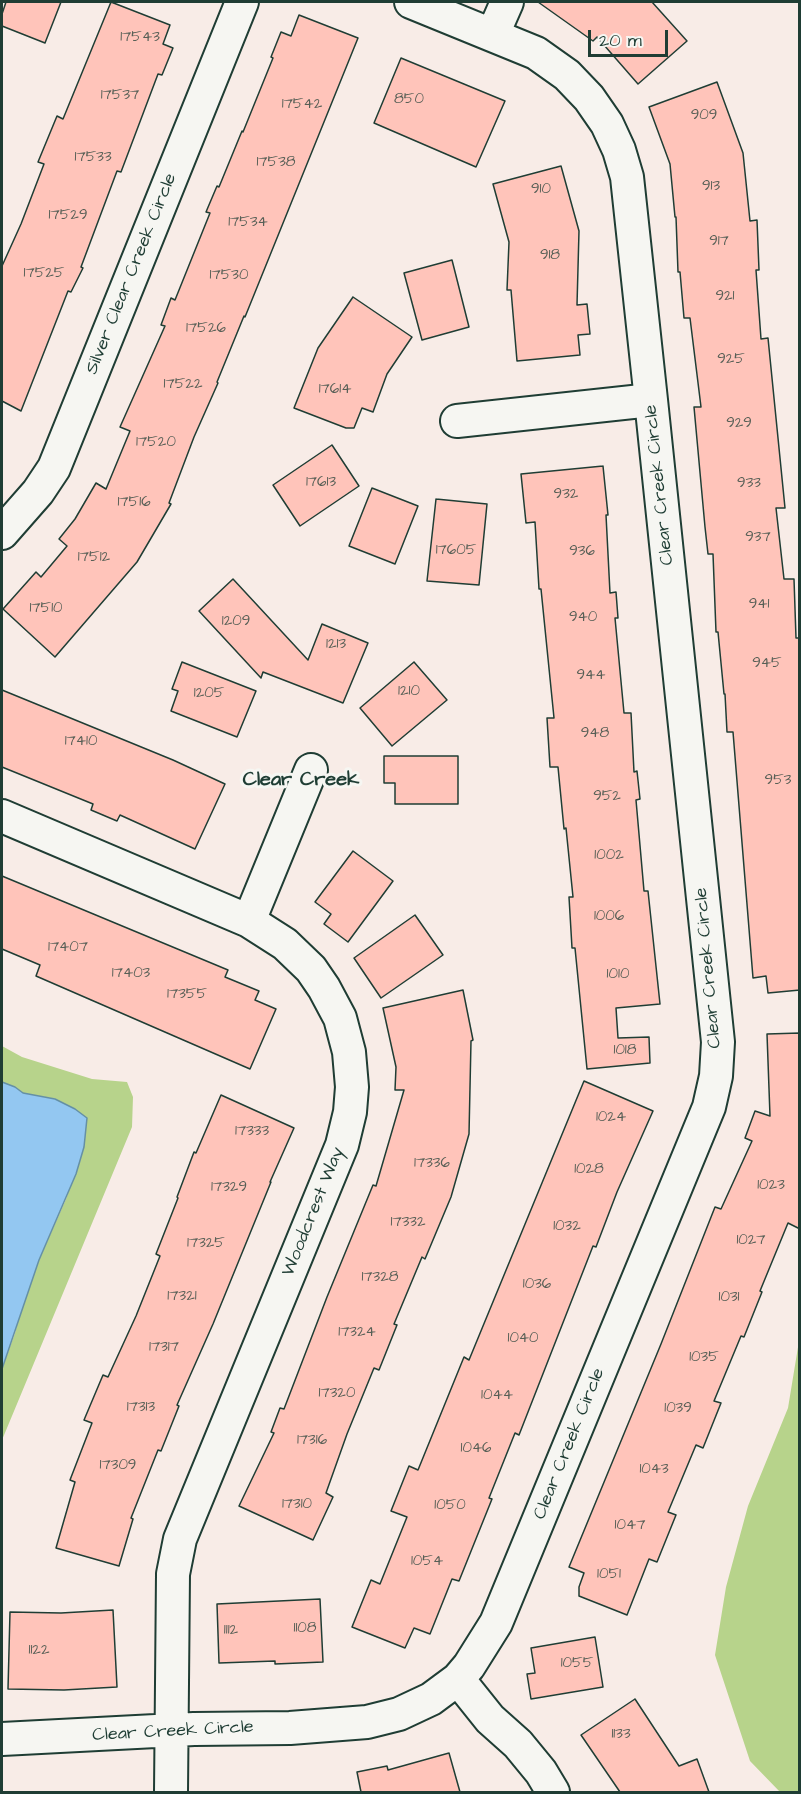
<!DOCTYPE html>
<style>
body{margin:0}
#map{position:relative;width:801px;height:1794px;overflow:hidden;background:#f8ece7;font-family:"Architects Daughter",sans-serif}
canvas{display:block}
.frame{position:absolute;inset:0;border:3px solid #1f3d34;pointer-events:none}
.scale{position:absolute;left:588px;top:30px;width:80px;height:27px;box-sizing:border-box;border:3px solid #1f3d34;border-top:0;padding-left:8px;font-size:18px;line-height:21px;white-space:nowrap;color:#1f3d34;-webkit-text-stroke:4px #f6f6f2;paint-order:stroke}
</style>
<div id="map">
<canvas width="801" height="1794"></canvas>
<div class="frame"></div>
<div class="scale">20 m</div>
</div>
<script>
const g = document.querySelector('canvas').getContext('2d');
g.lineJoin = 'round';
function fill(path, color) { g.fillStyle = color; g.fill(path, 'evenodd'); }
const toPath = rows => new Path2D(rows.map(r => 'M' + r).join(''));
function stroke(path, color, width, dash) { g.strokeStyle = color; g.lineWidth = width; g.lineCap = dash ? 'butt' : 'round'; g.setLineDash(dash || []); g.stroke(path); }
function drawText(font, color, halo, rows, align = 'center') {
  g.font = font + ' "Architects Daughter",sans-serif'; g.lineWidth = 6; g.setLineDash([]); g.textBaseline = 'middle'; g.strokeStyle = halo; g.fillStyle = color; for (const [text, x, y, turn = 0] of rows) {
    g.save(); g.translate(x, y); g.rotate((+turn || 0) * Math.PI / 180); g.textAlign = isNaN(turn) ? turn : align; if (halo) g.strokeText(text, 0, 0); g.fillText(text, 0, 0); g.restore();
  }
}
fill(toPath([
 [2,1046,22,1057,92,1079,127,1082,133,1097,132,1127,2,1440,2,1369,15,1333,22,1306,39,1260,66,1199,84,1147,56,1099,23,1093,15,1087,2,1082],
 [799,1341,800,1792,780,1792,750,1761,715,1655,726,1587,748,1506,788,1408]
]), '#b7d38b');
const water = toPath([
 [2,1082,15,1087,23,1093,55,1099,75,1109,87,1118,84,1147,76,1174,39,1260,2,1369,2,1082]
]);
fill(water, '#93c7f1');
stroke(water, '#6590a5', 1.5);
const building = toPath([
 [6,2,61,2,45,43,2,26,2,14,6,2],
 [111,2,170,25,163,44,173,48,162,75,158,74,121,172,117,171,81,267,83,268,71,292,68,291,21,411,2,401,2,266,21,224,44,164,38,162,57,116,63,119,111,2],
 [538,2,652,2,687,41,638,84,597,37,593,41,538,2],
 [299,15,358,38,245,317,244,316,217,382,218,383,194,437,169,503,171,504,137,562,55,657,3,609,36,572,41,577,67,546,59,539,75,519,96,483,106,489,130,431,120,427,165,326,161,325,171,298,175,300,210,213,206,212,217,186,219,187,242,131,243,132,273,58,271,57,281,32,291,36,299,15],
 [401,58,505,101,476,167,374,123,401,58],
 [717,82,743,153,750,221,757,220,759,270,756,270,761,339,768,338,785,508,776,508,784,579,794,579,796,638,799,638,800,990,768,993,766,976,753,978,733,732,727,732,725,694,724,694,718,632,716,632,713,554,708,554,705,527,694,407,701,407,690,318,684,318,680,272,678,272,676,217,675,217,670,164,649,107,717,82],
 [561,166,579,231,577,305,587,304,590,334,578,335,580,355,517,361,511,290,507,290,509,242,493,184,561,166],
 [452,260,469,327,422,340,404,273,452,260],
 [353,297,412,337,387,374,373,412,362,408,354,428,346,428,294,408,318,348,353,297],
 [332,445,359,486,300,526,273,485,332,445],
 [603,466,608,515,606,515,610,593,616,592,618,618,615,618,624,713,631,713,634,772,637,771,640,799,636,800,644,891,648,891,660,1004,616,1008,618,1038,649,1037,650,1063,587,1069,575,948,572,948,569,897,573,897,566,828,564,829,558,767,550,767,547,718,554,718,541,589,539,589,535,522,526,523,521,474,603,466],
 [372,488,418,506,395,564,349,546,372,488],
 [436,499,487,504,479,585,427,581,436,499],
 [233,579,308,660,322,624,368,643,343,703,263,672,261,678,199,611,233,579],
 [182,662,256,691,237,737,171,711,178,691,172,689,182,662],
 [414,662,447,700,392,746,360,708,414,662],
 [2,690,173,760,225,784,195,849,120,815,117,821,91,810,93,804,2,767,2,690],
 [384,756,458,756,458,804,395,804,395,783,384,783,384,756],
 [353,851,393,881,348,942,324,924,331,914,315,902,353,851],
 [2,876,228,970,225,977,259,991,255,1000,276,1009,250,1069,36,976,40,965,2,949,2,876],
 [415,915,443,955,381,998,354,958,415,915],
 [463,990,473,1040,471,1041,469,1134,451,1197,425,1259,422,1257,394,1324,397,1325,379,1370,374,1368,347,1434,326,1493,333,1497,313,1540,239,1506,274,1433,271,1432,280,1408,284,1409,327,1297,373,1185,376,1186,404,1090,395,1090,396,1067,383,1008,463,990],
 [800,1033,800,1229,788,1223,760,1291,762,1292,744,1337,741,1336,714,1401,721,1403,703,1448,696,1445,668,1512,676,1515,657,1562,649,1559,627,1615,579,1596,579,1587,584,1573,569,1567,661,1344,715,1207,721,1209,752,1141,745,1138,755,1111,770,1116,767,1034,800,1033],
 [584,1081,653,1111,617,1192,596,1247,593,1246,519,1435,515,1433,489,1498,492,1499,459,1581,452,1579,430,1634,414,1628,405,1648,352,1627,371,1580,380,1584,407,1517,391,1511,409,1466,418,1470,464,1357,469,1360,584,1081],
 [221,1095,294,1128,270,1182,271,1182,213,1324,177,1405,179,1406,161,1451,158,1450,131,1518,133,1519,119,1566,56,1548,75,1482,70,1480,92,1423,84,1420,103,1375,108,1377,136,1316,160,1256,156,1254,178,1198,177,1197,194,1152,196,1153,221,1095],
 [320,1599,323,1662,275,1664,275,1661,219,1663,217,1604,320,1599],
 [113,1610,117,1687,64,1690,8,1689,10,1612,61,1613,113,1610],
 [595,1637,603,1687,531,1699,527,1674,535,1673,531,1648,595,1637],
 [635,1699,679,1766,697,1759,709,1792,620,1792,581,1735,635,1699],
 [449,1753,460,1792,361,1792,357,1772,387,1766,388,1770,449,1753]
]);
fill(building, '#ffc4ba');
stroke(building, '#1f3d34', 1.5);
const minor = toPath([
 [493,34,507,2],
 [457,421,651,400],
 [2,533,38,492,54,468,242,2],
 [2,816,249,921,285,944,311,969,324,988,340,1018,349,1052,352,1087,350,1112,342,1145,180,1539,173,1574,171,1792],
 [249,921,311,770],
 [458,1679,490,1719,518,1744,541,1772,553,1792],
 [2,1739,194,1729,290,1728,367,1722,399,1714,431,1699,458,1679,469,1666,496,1623,709,1107,716,1076,718,1042,651,400,627,177,619,150,607,124,589,98,567,75,536,53,411,2]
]);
stroke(minor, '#1f3d34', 36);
stroke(minor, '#f6f6f2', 32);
drawText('15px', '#575f56', null, [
 ["17543",140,38],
 ["17537",120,96],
 ["850",409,100],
 ["17542",302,105],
 ["909",704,116],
 ["17533",93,158],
 ["17538",276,163],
 ["913",711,187],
 ["910",541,190],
 ["17529",68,216],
 ["17534",248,223],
 ["917",719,242],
 ["918",550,256],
 ["17525",44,274],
 ["17530",229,276],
 ["921",725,297],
 ["17526",206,329],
 ["925",731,360],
 ["17522",183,385],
 ["17614",335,390],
 ["929",739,424],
 ["17520",156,443],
 ["17613",321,483],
 ["933",749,484],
 ["932",566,495],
 ["17516",134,503],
 ["937",758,538],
 ["17605",456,551],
 ["936",582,552],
 ["17512",94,558],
 ["941",759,605],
 ["17510",46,609],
 ["940",583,618],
 ["1209",236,622],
 ["1213",336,645],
 ["945",767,664],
 ["944",591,676],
 ["1210",409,692],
 ["1205",209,694],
 ["948",595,734],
 ["17410",81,742],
 ["953",778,781],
 ["952",607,797],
 ["1002",609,856],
 ["1006",609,917],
 ["17407",68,948],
 ["17403",131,974],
 ["1010",618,975],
 ["17355",187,995],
 ["1018",625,1051],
 ["1024",611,1118],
 ["17333",252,1132],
 ["17336",432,1164],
 ["1028",589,1170],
 ["1023",771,1186],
 ["17329",229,1188],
 ["17332",408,1223],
 ["1032",567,1227],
 ["1027",751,1241],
 ["17325",206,1244],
 ["17328",380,1278],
 ["1036",537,1285],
 ["17321",182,1297],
 ["1031",729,1298],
 ["17324",357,1333],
 ["1040",523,1339],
 ["17317",164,1348],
 ["1035",704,1358],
 ["17320",337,1394],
 ["1044",497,1396],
 ["17313",141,1408],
 ["1039",678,1409],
 ["17316",312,1441],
 ["1046",476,1449],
 ["17309",118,1466],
 ["1043",654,1470],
 ["17310",297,1505],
 ["1050",450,1506],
 ["1047",630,1526],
 ["1054",427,1562],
 ["1051",609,1575],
 ["1108",305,1629],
 ["1112",231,1631],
 ["1122",39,1651],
 ["1055",577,1664],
 ["1133",621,1735]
]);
drawText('18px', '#1f3d34', '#f6f6f2', [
 ["Silver Clear Creek Circle",132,274,-68],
 ["Clear Creek Circle",660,485,-96],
 ["Clear Creek Circle",709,968,-95],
 ["Woodcrest Way",314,1212,-68],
 ["Clear Creek Circle",570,1444,-68],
 ["Clear Creek Circle",173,1732,-3]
]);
drawText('bold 20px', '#1f3d34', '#f6f6f2', [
 ["Clear Creek",301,781]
]);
</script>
